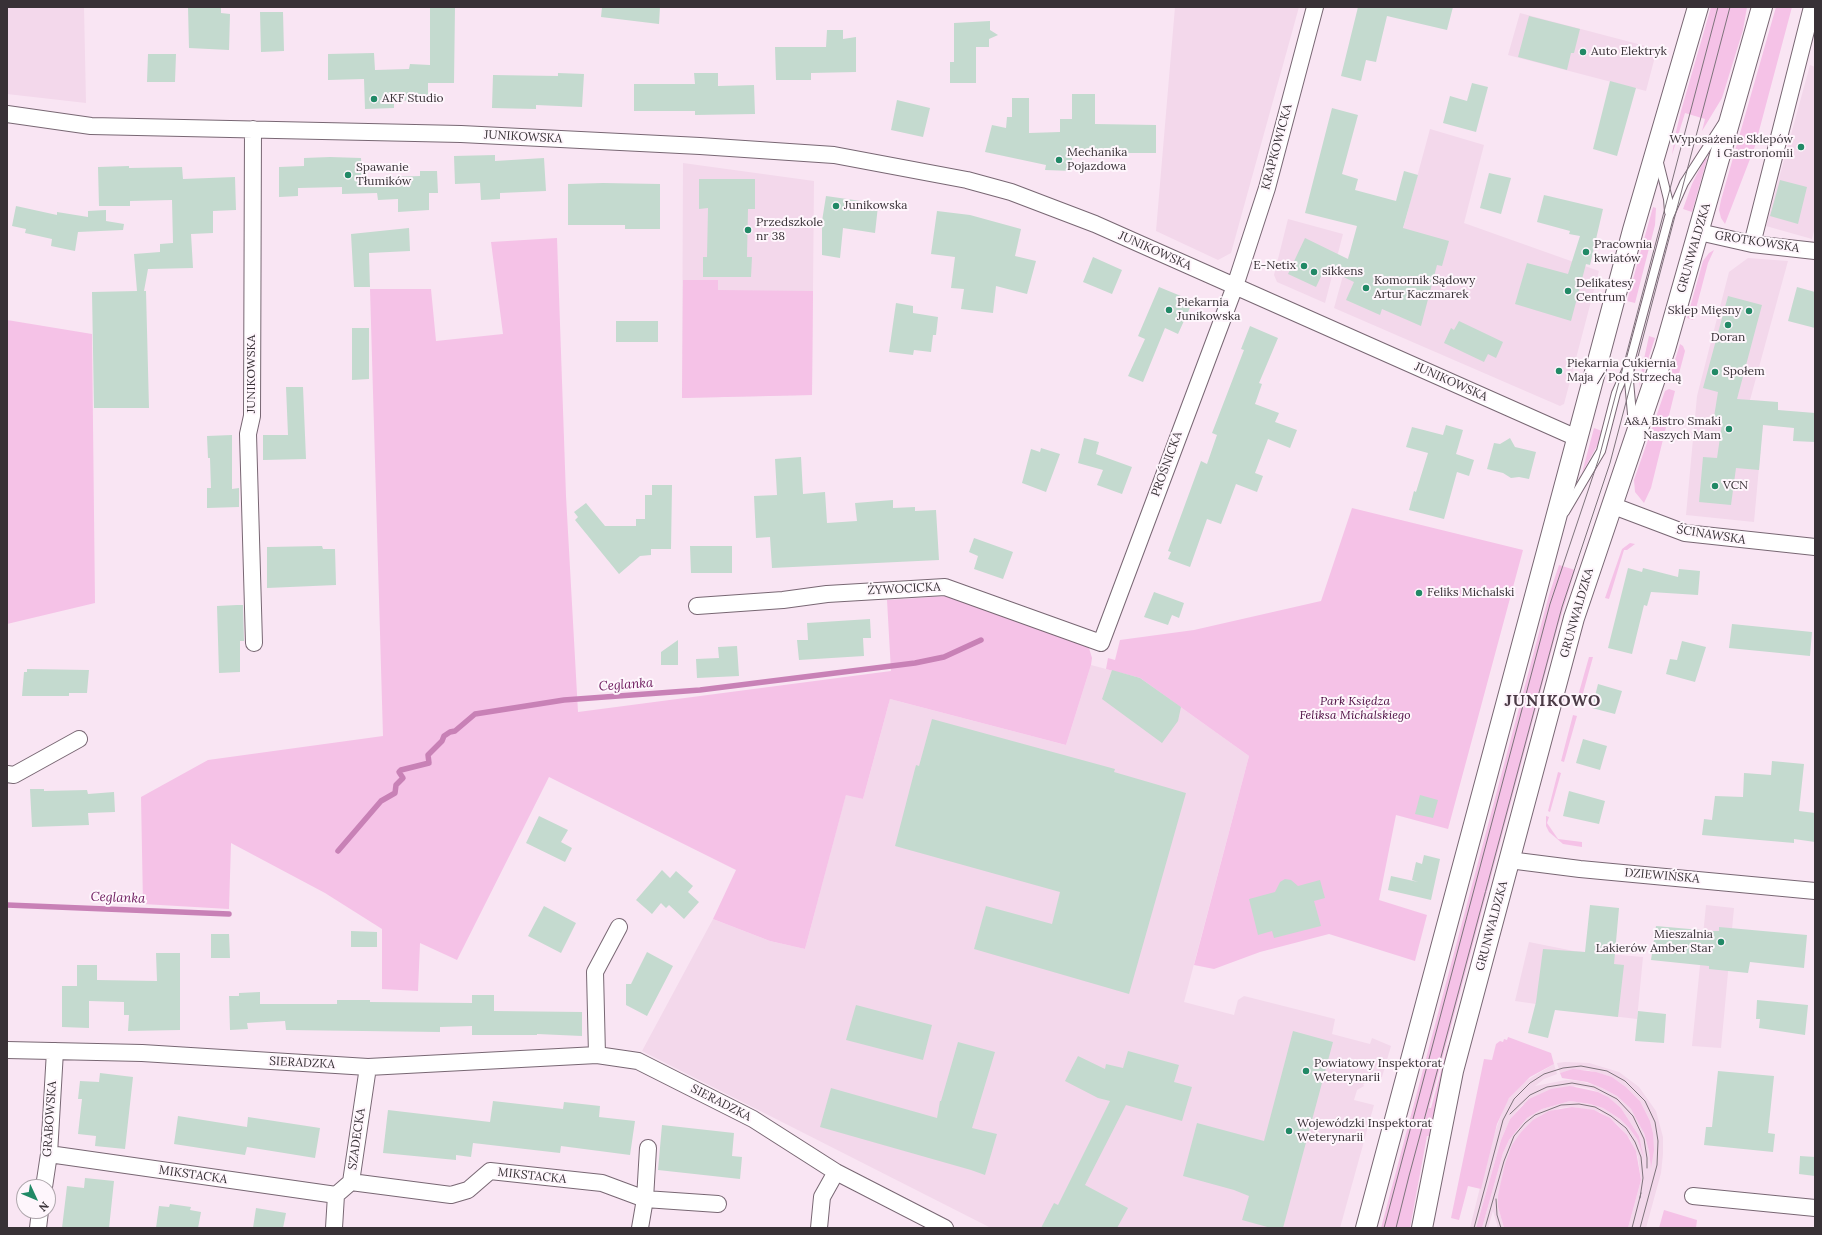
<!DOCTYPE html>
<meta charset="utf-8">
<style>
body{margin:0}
#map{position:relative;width:1822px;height:1235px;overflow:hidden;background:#f9e5f3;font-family:Lora,serif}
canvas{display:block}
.frame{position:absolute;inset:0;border:8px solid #383136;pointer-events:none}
.north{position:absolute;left:16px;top:1179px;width:40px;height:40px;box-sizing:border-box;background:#fef6fc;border:1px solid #afa7ad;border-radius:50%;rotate:134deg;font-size:11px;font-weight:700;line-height:16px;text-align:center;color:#383136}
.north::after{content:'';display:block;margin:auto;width:14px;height:18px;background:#218966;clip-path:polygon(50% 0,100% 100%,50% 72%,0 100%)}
</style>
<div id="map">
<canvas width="1822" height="1235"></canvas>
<div class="frame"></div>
<div class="north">N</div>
</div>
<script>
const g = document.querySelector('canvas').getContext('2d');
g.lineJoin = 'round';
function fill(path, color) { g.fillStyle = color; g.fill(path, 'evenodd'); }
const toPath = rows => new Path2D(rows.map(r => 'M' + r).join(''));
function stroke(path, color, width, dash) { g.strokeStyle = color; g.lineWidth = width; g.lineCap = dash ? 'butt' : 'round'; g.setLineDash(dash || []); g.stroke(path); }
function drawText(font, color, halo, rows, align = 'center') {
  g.font = font + ' Lora,serif'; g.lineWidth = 4; g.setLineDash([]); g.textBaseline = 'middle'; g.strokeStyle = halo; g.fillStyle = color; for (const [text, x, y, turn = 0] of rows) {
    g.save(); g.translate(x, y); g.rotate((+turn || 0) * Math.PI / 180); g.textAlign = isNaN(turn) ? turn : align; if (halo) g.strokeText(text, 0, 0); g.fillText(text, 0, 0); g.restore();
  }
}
fill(toPath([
 [7,7,84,7,86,103,7,94],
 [1175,7,1299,7,1231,253,1218,260,1156,231],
 [1520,13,1657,49,1646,91,1508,55],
 [1810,65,1815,67,1815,227,1812,239,1766,226],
 [1430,129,1484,145,1464,223,1599,271,1564,404,1560,406,1334,308,1349,254,1393,266],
 [683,163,814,181,812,395,682,398],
 [1288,219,1343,234,1325,303,1277,282,1274,275],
 [1748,258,1788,261,1750,400,1765,401,1754,522,1686,515,1697,396,1729,272],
 [1091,665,1140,678,1249,756,1184,1002,1234,1015,1238,1000,1244,996,1335,1019,1332,1034,1370,1044,1372,1038,1391,1046,1382,1077,1363,1084,1364,1086,1357,1090,1354,1100,1374,1105,1340,1228,991,1228,642,1051,713,919,770,941,805,949,846,794,863,799,890,699,1066,745],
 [1706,905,1734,908,1721,1048,1692,1046],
 [1529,942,1574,951,1643,957,1637,1019,1578,1012,1578,1010,1515,1001],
 [1565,1062,1589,1063,1619,1072,1639,1087,1656,1111,1663,1137,1663,1154,1661,1173,1646,1228,1628,1228,1641,1180,1638,1157,1630,1139,1617,1124,1600,1112,1572,1107,1560,1108,1542,1115,1521,1132,1509,1153,1498,1195,1498,1207,1504,1228,1498,1228,1493,1211,1488,1228,1482,1228,1503,1153,1509,1140,1527,1118,1542,1109,1570,1101,1590,1104,1603,1108,1620,1119,1629,1128,1637,1139,1643,1154,1639,1136,1621,1108,1603,1094,1589,1088,1576,1086,1522,1105,1510,1119,1501,1140,1476,1228,1470,1228,1491,1143,1505,1104,1513,1092,1524,1082,1554,1064,1557,1074,1544,1079,1535,1086,1566,1080,1580,1081,1598,1086,1617,1096,1631,1109,1642,1127,1649,1151,1651,1166,1653,1133,1650,1121,1640,1101,1626,1087,1612,1077,1588,1070,1573,1070,1560,1073,1557,1063]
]), '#f3d8eb');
fill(toPath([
 [1711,7,1747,7,1743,30,1722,98,1702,131,1705,119,1685,113,1672,155,1675,136,1681,111],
 [1776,7,1792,7,1755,146,1725,224,1721,218,1719,210,1721,200],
 [1705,158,1707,159,1692,212,1683,209,1692,184],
 [1653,207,1656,208,1655,225,1635,303,1627,301],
 [557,238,566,496,578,712,891,671,887,600,947,596,1085,644,1089,648,1092,658,1091,665,1066,745,890,699,863,799,846,795,805,949,770,941,713,919,736,870,549,777,457,960,420,943,418,991,382,989,382,929,325,893,231,843,229,909,143,904,141,797,208,760,383,736,370,289,431,289,436,341,503,334,491,242],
 [1714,250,1708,263,1693,320,1687,318,1703,261,1709,253],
 [683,280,718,280,718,290,813,291,812,395,682,398],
 [7,320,92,334,95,603,7,624],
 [1649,336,1655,338,1639,387,1642,368],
 [1680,344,1683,346,1685,351,1677,381,1672,380,1670,376],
 [1669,389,1675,391,1651,488,1644,503,1635,492,1634,480,1665,391],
 [1594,428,1602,431,1597,446,1582,473],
 [1352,508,1523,550,1448,829,1396,815,1379,900,1427,915,1415,961,1329,934,1260,952,1214,969,1194,965,1249,756,1140,678,1106,669,1108,658,1115,660,1120,640,1194,630,1321,601],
 [1630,543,1635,544,1627,550,1624,550,1609,599,1605,598,1622,549],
 [1559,565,1575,570,1558,626,1429,1108,1431,1108,1448,1045,1450,1046,1430,1136,1427,1136,1410,1228,1381,1228,1549,595],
 [1589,657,1593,657,1580,704,1576,703],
 [1573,715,1577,716,1564,762,1561,761],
 [1558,772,1561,773,1550,812,1548,811],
 [1546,816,1549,817,1547,823,1558,839,1582,842,1582,847,1563,844,1549,832,1546,826],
 [1508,1037,1551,1053,1554,1064,1530,1077,1509,1098,1497,1124,1481,1189,1468,1186,1459,1220,1451,1218,1484,1059,1492,1060,1496,1044,1500,1041,1503,1042,1504,1039,1507,1040],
 [1573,1069,1596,1072,1612,1077,1626,1087,1640,1101,1650,1121,1653,1133,1654,1150,1651,1168,1649,1151,1644,1133,1631,1109,1617,1096,1602,1088,1587,1082,1562,1078,1560,1073],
 [1570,1086,1598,1092,1608,1097,1621,1108,1639,1136,1644,1158,1637,1139,1629,1128,1620,1119,1603,1108,1590,1104,1570,1101,1542,1109,1527,1118,1509,1140,1503,1153,1482,1228,1476,1228,1501,1140,1510,1119,1529,1099,1551,1089],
 [1572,1107,1594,1110,1610,1118,1627,1135,1636,1151,1641,1180,1628,1228,1504,1228,1498,1207,1498,1195,1505,1164,1512,1145,1521,1132,1533,1120,1549,1111],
 [1664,1210,1697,1220,1696,1228,1659,1228]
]), '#f5c2e7');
stroke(toPath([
 [338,851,381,801,395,793,396,785,403,778,399,772,401,770,429,763,428,755,442,741,444,736,450,732,455,731,475,714,564,700,700,690,915,663,944,657,981,640],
 [7,905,229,914]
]), '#c881b6', 5.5);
fill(toPath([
 [188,7,221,7,221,13,230,14,229,50,189,48],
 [430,7,455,7,454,83,428,83,428,100,394,101,394,108,365,109,364,79,328,80,328,54,374,53,375,70,409,69,410,64,430,65],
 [602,7,660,7,659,24,601,17],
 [1358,7,1453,7,1447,30,1387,16,1376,62,1366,60,1361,81,1341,76],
 [260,12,283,12,284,51,261,52],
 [1529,16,1580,29,1574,53,1571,53,1567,70,1518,57],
 [990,21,990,30,998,35,989,39,989,47,976,47,976,83,950,83,950,62,954,62,954,23],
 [827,30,843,30,843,39,856,37,856,72,811,73,811,80,776,80,775,47,826,47],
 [148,54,176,54,175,82,147,82],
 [558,73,584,74,582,107,536,105,536,109,492,108,493,75,558,76],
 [694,73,718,73,718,86,754,85,755,114,695,115,695,111,634,111,634,84,695,84],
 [1610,81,1636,88,1617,156,1593,149],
 [1472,83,1488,87,1476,132,1443,123,1450,96,1467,101],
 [1072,94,1095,94,1095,124,1156,125,1156,153,1072,153,1072,171,1045,170,1046,165,985,152,992,125,1006,128,1007,117,1012,117,1012,98,1029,98,1029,133,1060,132,1060,119,1072,119],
 [897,100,930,108,923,137,891,130],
 [1332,108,1358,115,1342,174,1358,179,1355,190,1396,201,1404,171,1418,175,1403,228,1449,241,1442,266,1437,265,1421,326,1382,309,1380,315,1346,300,1354,282,1325,268,1316,287,1288,274,1305,238,1348,259,1357,226,1305,213],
 [495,155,495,161,544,158,546,191,500,193,500,199,481,200,480,183,455,184,454,156],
 [330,157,361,158,362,178,420,176,420,171,437,171,438,193,429,193,429,210,398,212,398,199,378,200,377,193,342,194,342,187,298,188,298,196,279,197,279,167,304,166,304,158],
 [129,166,129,168,182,167,183,179,235,177,236,210,213,211,213,233,191,234,193,268,148,269,144,291,146,291,149,408,94,408,92,292,137,291,134,254,160,252,160,244,173,243,172,200,130,201,130,206,99,206,98,167],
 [1489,173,1511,178,1501,214,1480,208],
 [699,179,755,179,755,209,748,209,747,257,752,257,751,277,703,277,703,257,707,257,708,208,699,209],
 [1780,180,1807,187,1798,224,1770,216],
 [603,183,660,184,660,229,625,229,625,225,568,225,568,184],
 [1544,195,1603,209,1590,265,1586,264,1571,321,1515,304,1527,263,1568,274,1580,236,1569,234,1570,231,1537,222],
 [826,196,861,201,861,204,878,206,875,233,843,228,840,258,822,255,822,221],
 [16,206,57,215,57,212,88,217,88,211,106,210,106,221,124,224,123,230,78,232,75,251,51,246,52,239,25,233,26,229,12,226],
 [937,211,970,215,1021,229,1015,256,1036,261,1027,294,996,286,993,313,961,309,964,289,951,288,955,257,931,254],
 [409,228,410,251,369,253,370,287,354,287,351,234],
 [1093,257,1122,270,1112,294,1083,282],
 [1159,287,1193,301,1178,334,1165,328,1143,382,1128,376,1145,339,1138,336],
 [1797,287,1815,292,1815,328,1788,321],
 [1728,296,1762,305,1737,399,1778,402,1778,410,1815,413,1815,442,1793,441,1794,428,1763,425,1759,470,1736,468,1731,505,1699,502,1703,457,1717,458,1722,424,1713,423,1718,392,1703,388],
 [896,303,913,306,913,313,938,317,936,335,933,335,931,352,914,350,913,355,889,352],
 [616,321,658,321,658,342,616,342],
 [1459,321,1503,342,1496,358,1488,354,1484,362,1444,343,1451,328,1454,330],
 [1250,326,1278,338,1259,383,1262,384,1255,404,1279,413,1275,422,1297,430,1290,448,1268,439,1255,473,1263,476,1257,492,1236,484,1221,524,1207,519,1190,567,1168,559,1171,552,1168,551,1201,461,1207,464,1217,435,1212,433,1244,350,1241,349],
 [352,328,369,328,369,379,352,380],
 [286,387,303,387,306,459,263,460,263,435,288,435],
 [1446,425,1463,430,1456,454,1474,460,1469,476,1457,472,1444,519,1409,510,1414,491,1416,492,1428,453,1406,447,1412,427,1443,435],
 [232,435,232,489,239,488,239,507,207,508,207,488,211,488,210,458,208,458,207,436],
 [1084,438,1099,442,1096,454,1132,467,1122,494,1097,485,1103,470,1078,463],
 [1510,438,1515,447,1536,452,1529,479,1519,477,1511,478,1503,473,1487,469,1494,443,1500,444],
 [1041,448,1060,454,1046,492,1022,483,1031,449,1040,452],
 [801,457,803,494,825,492,827,523,857,521,855,503,893,500,893,508,915,507,915,511,936,510,939,560,772,568,770,537,756,538,754,496,777,495,775,459],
 [652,485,672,485,671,549,651,549,651,555,640,556,619,574,575,520,578,517,574,512,586,503,605,526,636,526,636,519,645,519,645,495,652,495],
 [974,538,1013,552,1003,579,974,569,978,556,969,552],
 [322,546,323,549,335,549,336,585,267,588,267,547],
 [690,546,732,546,732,573,691,573],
 [1628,568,1642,572,1643,568,1678,577,1679,569,1700,571,1698,595,1651,592,1647,606,1644,605,1632,654,1608,648],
 [1154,592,1184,603,1179,618,1172,615,1168,625,1144,617],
 [237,605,243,605,244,641,240,641,240,672,219,673,217,606],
 [870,619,871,638,863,638,864,656,799,660,797,640,808,640,807,623],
 [1732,624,1812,632,1810,656,1729,648],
 [678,640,678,665,661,665,661,652],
 [1682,641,1706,647,1695,682,1666,674,1670,659,1677,660],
 [737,646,739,676,697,678,696,659,719,658,718,647],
 [27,669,89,670,87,693,69,693,69,696,22,696,24,672,27,672],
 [1112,670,1140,678,1181,707,1178,721,1162,743,1102,699],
 [1598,684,1622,691,1615,714,1592,708],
 [932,719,1115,769,1114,772,1186,793,1129,994,974,949,986,906,1052,924,1060,892,895,846,916,765,919,766],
 [1583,739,1607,746,1600,770,1576,763],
 [1772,761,1804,764,1799,811,1815,813,1815,842,1794,839,1794,843,1702,835,1704,819,1712,820,1715,796,1743,797,1744,773,1771,775],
 [30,789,44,789,44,791,87,790,88,794,114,792,115,812,88,813,89,825,32,827],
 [1569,791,1605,801,1599,824,1563,816],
 [1420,795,1438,800,1433,818,1415,814],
 [539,816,568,830,561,842,572,848,565,862,526,843],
 [1424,855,1440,859,1431,900,1388,890,1391,876,1418,882,1412,880,1416,862,1422,864],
 [662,870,670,878,676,871,693,886,688,892,699,902,684,919,669,905,666,908,661,903,652,914,636,900],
 [1285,879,1291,880,1298,886,1320,880,1325,898,1314,901,1321,926,1274,938,1272,931,1258,935,1249,899,1275,892,1280,882],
 [1590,905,1619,908,1614,964,1624,965,1618,1017,1555,1010,1548,1038,1528,1033,1536,1002,1543,949,1585,952],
 [544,906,576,923,561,953,528,936],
 [1656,926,1712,931,1719,931,1719,927,1807,935,1804,968,1750,962,1748,973,1709,969,1709,966,1651,960],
 [351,931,377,932,377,947,351,947],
 [211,934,229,934,230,958,211,958],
 [647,952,673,966,647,1016,626,1005,626,984,631,984],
 [156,953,180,953,180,1030,128,1031,129,1015,124,1015,124,1002,89,1001,89,1028,62,1027,62,986,77,986,77,965,97,965,97,980,157,981],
 [260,992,260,1004,337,1004,337,1000,370,1000,370,1002,472,1003,472,995,494,995,494,1011,582,1012,582,1036,537,1034,537,1035,472,1035,472,1026,440,1027,440,1032,286,1030,285,1021,247,1023,248,1029,230,1030,229,996,239,996,239,993],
 [1757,1000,1808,1005,1805,1035,1759,1028,1760,1019,1756,1019],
 [856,1005,932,1025,923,1060,846,1040],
 [1638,1011,1666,1014,1664,1043,1635,1041],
 [1293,1031,1333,1042,1283,1228,1271,1228,1242,1220,1249,1196,1234,1190,1183,1176,1197,1123,1264,1141],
 [958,1042,995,1052,972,1128,997,1134,985,1175,971,1170,820,1127,831,1088,937,1118,940,1101,941,1101],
 [1128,1051,1179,1065,1174,1082,1192,1087,1182,1121,1126,1105,1085,1185,1128,1208,1117,1228,1041,1228,1054,1203,1058,1205,1110,1101,1098,1098,1065,1081,1078,1056,1105,1069,1106,1064,1123,1068],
 [1718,1071,1774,1076,1768,1133,1775,1134,1773,1152,1704,1145,1706,1127,1712,1127],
 [100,1073,133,1077,125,1149,95,1146,96,1136,78,1134,82,1099,78,1099,80,1081,99,1082],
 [493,1101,563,1109,564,1102,600,1106,599,1117,635,1121,630,1155,561,1146,560,1153,473,1143,471,1157,456,1155,456,1160,383,1153,388,1110,490,1122],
 [178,1116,247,1127,248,1117,320,1128,315,1158,247,1147,245,1155,174,1144],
 [662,1125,734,1133,732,1156,742,1157,740,1179,658,1170],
 [1800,1156,1815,1157,1815,1176,1799,1174],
 [85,1178,114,1181,109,1228,62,1228,67,1186,84,1188],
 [170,1204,191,1207,190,1210,201,1212,198,1228,156,1228,159,1206,169,1207],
 [256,1208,286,1213,283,1228,253,1228]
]), '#c4dacf');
const service = toPath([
 [1659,163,1668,199,1669,212],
 [1633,425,1629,381,1630,362,1669,217,1684,183,1722,124],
 [1565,512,1601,451,1616,393,1628,366]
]);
const minor = toPath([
 [7,114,91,126,461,134,700,146,834,155,967,180,1011,192,1095,224,1577,438],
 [253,129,252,416,248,434,254,643],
 [1699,232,1752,244,1815,251],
 [1752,244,1812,7],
 [1611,505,1685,533,1815,547],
 [697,606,783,600,827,594,945,587,1101,643,1235,286,1267,188,1315,7],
 [7,774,14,775,79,739],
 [1509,860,1580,869,1815,891],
 [7,1050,142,1053,368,1067,597,1055,638,1061,753,1119,836,1172,945,1228],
 [597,1055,595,972,619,927],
 [49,1154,336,1195],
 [351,1182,451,1195,468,1190,490,1171,602,1183,645,1199,718,1204],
 [44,1187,49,1154,55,1051],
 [1693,1196,1815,1208],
 [38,1228,40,1211],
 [334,1228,336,1195,351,1182,368,1067],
 [640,1228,645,1199,648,1148],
 [819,1228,822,1197,836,1172]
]);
const tertiary = toPath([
 [1366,1228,1633,230,1698,7],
 [1422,1228,1453,1071,1574,618,1665,349,1762,7]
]);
stroke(service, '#786773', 10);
stroke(minor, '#786773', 18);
stroke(tertiary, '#786773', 22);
stroke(service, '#fff', 8);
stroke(minor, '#fff', 16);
stroke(tertiary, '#fff', 20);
stroke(toPath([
 [1510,1114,1530,1095,1547,1087,1572,1083,1594,1087,1617,1099,1633,1116,1644,1139,1647,1158,1647,1168],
 [1496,1199,1497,1215,1501,1228],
 [1384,1228,1550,604,1599,458,1718,7],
 [1396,1228,1409,1176,1562,607,1610,463,1730,7],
 [1474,1228,1503,1120,1514,1099,1530,1083,1544,1074,1563,1068,1581,1066,1607,1071,1625,1081,1645,1101,1655,1122,1658,1141,1657,1165,1640,1228],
 [1485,1228,1504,1161,1514,1136,1525,1123,1535,1115,1561,1105,1579,1104,1595,1107,1611,1116,1626,1128,1635,1142,1641,1157,1643,1178,1640,1198],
 [1632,1228,1641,1193]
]), '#7e737b', 1);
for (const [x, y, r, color] of [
 [1583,52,4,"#218966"],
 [374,99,4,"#218966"],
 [1801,147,4,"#218966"],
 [1059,160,4,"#218966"],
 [348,175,4,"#218966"],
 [836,206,4,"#218966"],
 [748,230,4,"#218966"],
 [1586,252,4,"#218966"],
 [1304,266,4,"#218966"],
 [1314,272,4,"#218966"],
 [1366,288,4,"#218966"],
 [1568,291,4,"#218966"],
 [1169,310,4,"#218966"],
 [1749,311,4,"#218966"],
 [1728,325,4,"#218966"],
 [1559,371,4,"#218966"],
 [1715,372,4,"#218966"],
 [1729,429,4,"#218966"],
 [1715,486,4,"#218966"],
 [1419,593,4,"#218966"],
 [1721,942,4,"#218966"],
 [1306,1071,4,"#218966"],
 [1289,1131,4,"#218966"]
]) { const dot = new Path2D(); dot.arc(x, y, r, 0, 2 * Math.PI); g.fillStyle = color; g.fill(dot); stroke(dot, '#fef6fc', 1.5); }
drawText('12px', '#383136', '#fef6fc', [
 ["Auto Elektryk",1591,52],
 ["AKF Studio",382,99],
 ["Wyposażenie Sklepów",1793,140,"right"],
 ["i Gastronomii",1793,154,"right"],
 ["Mechanika",1067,153],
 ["Pojazdowa",1067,167],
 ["Spawanie",356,168],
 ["Tłumików",356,182],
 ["Junikowska",844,206],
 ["Przedszkole",756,223],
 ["nr 38",756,237],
 ["Pracownia",1594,245],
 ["kwiatów",1594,259],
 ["E-Netix",1296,266,"right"],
 ["sikkens",1322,272],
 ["Komornik Sądowy",1374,281],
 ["Artur Kaczmarek",1374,295],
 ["Delikatesy",1576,284],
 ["Centrum",1576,298],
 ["Piekarnia",1177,303],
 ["Junikowska",1177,317],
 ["Sklep Mięsny",1741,311,"right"],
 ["Doran",1728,338,"center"],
 ["Piekarnia Cukiernia",1567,364],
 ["Maja / Pod Strzechą",1567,378],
 ["Społem",1723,372],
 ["A&A Bistro Smaki",1721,422,"right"],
 ["Naszych Mam",1721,436,"right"],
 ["VCN",1723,486],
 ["Feliks Michalski",1427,593],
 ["Mieszalnia",1713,935,"right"],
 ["Lakierów Amber Star",1713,949,"right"],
 ["Powiatowy Inspektorat",1314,1064],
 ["Weterynarii",1314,1078],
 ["Wojewódzki Inspektorat",1297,1124],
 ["Weterynarii",1297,1138]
], 'left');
drawText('12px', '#383136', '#fef6fc', [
 ["JUNIKOWSKA",523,137,3],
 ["KRAPKOWICKA",1277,147,-75],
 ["GROTKOWSKA",1757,242,9],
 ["GRUNWALDZKA",1694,248,-74],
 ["JUNIKOWSKA",1155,251,24],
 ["JUNIKOWSKA",252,374,-90],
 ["JUNIKOWSKA",1451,382,24],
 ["PROŚNICKA",1167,464,-70],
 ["ŚCINAWSKA",1711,535,9],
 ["ŻYWOCICKA",904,589,-3],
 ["GRUNWALDZKA",1577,613,-74],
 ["DZIEWIŃSKA",1662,876,5],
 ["GRUNWALDZKA",1492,926,-75],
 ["SIERADZKA",302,1063,3],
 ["SIERADZKA",721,1103,27],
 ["GRABOWSKA",50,1119,-86],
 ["SZADECKA",357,1139,-82],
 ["MIKSTACKA",193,1175,8],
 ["MIKSTACKA",532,1176,6]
]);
drawText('italic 12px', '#4b0b40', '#fef6fc', [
 ["Park Księdza",1355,702],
 ["Feliksa Michalskiego",1355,716]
]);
drawText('italic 13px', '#6d1a5e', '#fef6fc', [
 ["Ceglanka",626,685,-4],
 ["Ceglanka",118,898,2]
]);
g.letterSpacing = '1px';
drawText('bold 16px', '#4b3b46', '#fef6fc', [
 ["JUNIKOWO",1553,701]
]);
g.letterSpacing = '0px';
</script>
